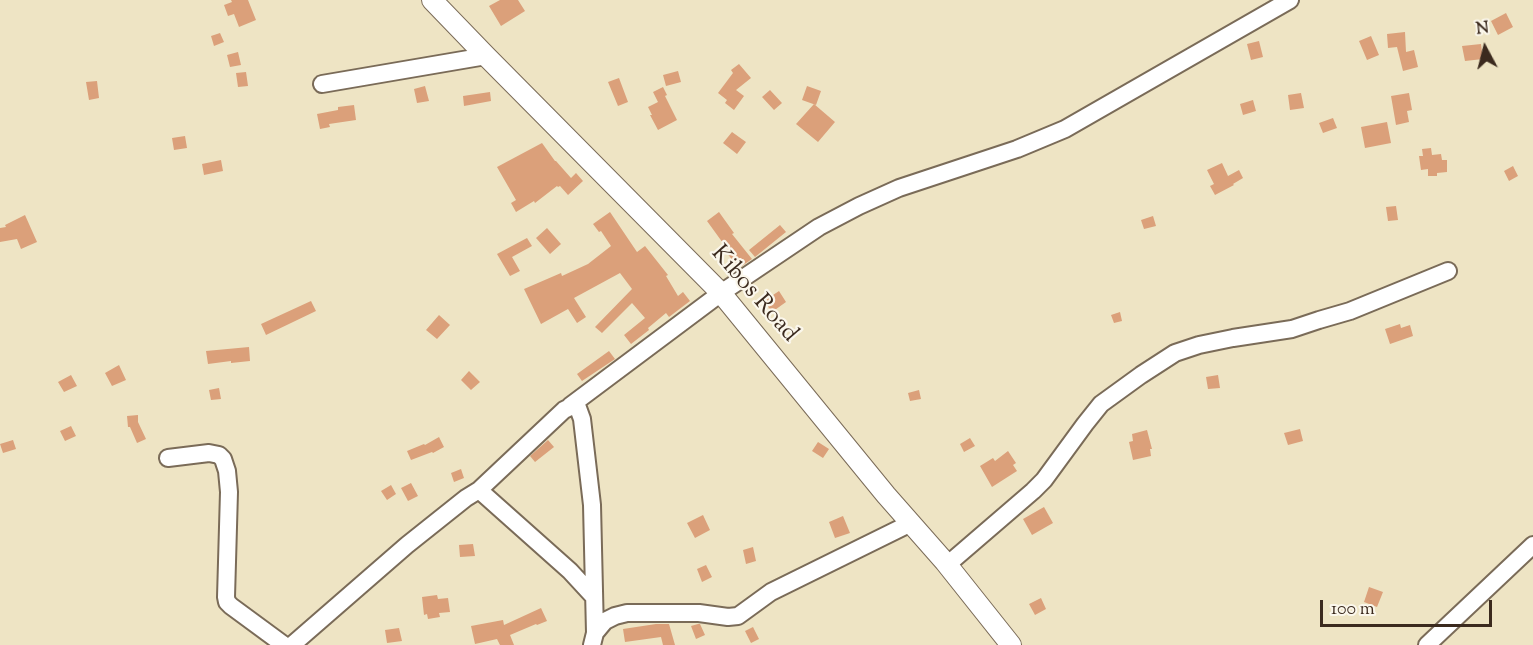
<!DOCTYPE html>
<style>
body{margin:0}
#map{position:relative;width:1533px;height:645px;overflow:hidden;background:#eee4c4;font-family:"Sorts Mill Goudy",serif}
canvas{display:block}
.north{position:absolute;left:1455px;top:18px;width:60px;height:60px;-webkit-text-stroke:4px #fbf7ec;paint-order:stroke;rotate:353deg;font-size:16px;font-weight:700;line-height:24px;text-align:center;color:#3b2a1e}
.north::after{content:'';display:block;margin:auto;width:21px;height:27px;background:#3b2a1e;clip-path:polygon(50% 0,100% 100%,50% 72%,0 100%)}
.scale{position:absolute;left:1320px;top:600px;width:172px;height:27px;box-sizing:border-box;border:3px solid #3b2a1e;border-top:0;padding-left:8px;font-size:18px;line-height:21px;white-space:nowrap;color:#3b2a1e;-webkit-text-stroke:4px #fbf7ec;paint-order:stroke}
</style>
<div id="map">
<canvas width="1533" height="645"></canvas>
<div class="north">N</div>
<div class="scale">100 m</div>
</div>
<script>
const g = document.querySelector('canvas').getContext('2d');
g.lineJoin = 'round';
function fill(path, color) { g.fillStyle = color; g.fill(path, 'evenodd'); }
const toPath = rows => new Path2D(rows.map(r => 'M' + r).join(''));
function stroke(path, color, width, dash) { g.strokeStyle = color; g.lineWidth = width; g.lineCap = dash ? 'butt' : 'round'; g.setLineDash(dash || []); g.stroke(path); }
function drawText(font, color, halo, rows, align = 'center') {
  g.font = font + ' "Sorts Mill Goudy",serif'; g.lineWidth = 4.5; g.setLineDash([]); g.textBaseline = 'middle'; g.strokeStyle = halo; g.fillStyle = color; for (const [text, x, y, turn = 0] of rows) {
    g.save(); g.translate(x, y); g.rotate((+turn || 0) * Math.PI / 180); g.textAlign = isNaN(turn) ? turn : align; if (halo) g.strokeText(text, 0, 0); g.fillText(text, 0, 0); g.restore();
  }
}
fill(toPath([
 [231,0,248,0,256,20,239,27,234,14,228,16,224,5,232,2],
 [500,0,518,0,525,11,501,26,489,6],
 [1506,13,1513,27,1498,35,1491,21],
 [1405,32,1406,52,1414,50,1418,67,1403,71,1397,47,1388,48,1387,34],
 [220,33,224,42,214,46,211,36],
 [1371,36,1379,55,1367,60,1359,41],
 [1259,41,1263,57,1251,60,1247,44],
 [1481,44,1483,59,1465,61,1462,46],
 [238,52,241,65,230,67,227,55],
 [739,64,751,78,736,90,744,96,734,110,725,103,727,100,718,93,733,73,731,70],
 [678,71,681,82,666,86,663,75],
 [246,72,248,86,238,87,236,73],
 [619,78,628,102,618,106,608,82],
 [97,81,99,98,89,100,86,82],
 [425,86,429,101,417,103,414,89],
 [807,86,821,91,816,105,802,100],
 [663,87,667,95,665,96,677,120,658,130,650,115,652,115,648,107,658,102,653,92],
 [770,90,782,103,774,110,762,97],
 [490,92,491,101,464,106,463,96],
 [1301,93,1304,108,1290,110,1288,95],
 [1409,93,1412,110,1407,111,1409,122,1396,125,1391,96],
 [1253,100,1256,111,1243,115,1240,104],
 [814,104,835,122,818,142,796,124],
 [354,105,356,120,329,124,330,127,320,129,317,114,338,110,338,107],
 [1333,118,1337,128,1323,133,1319,123],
 [1387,122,1391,143,1365,148,1361,127],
 [732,132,746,142,737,154,723,143],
 [185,136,187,148,174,150,172,138],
 [542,143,555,161,556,161,571,178,576,173,583,181,568,195,560,186,558,187,557,186,535,203,534,201,516,212,511,203,516,200,497,167],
 [1431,148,1432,155,1441,154,1442,160,1447,160,1447,172,1437,173,1437,176,1428,176,1428,169,1421,170,1419,156,1423,156,1422,149],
 [221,160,223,171,204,175,202,164],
 [1222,163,1228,176,1239,170,1243,178,1233,184,1234,185,1215,195,1210,186,1214,184,1207,170],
 [1513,166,1518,176,1509,181,1504,171],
 [1396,206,1398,220,1388,221,1386,207],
 [610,212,637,252,645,246,668,275,666,276,678,296,683,292,690,301,669,317,666,313,648,328,649,330,631,344,624,335,645,318,632,303,602,333,595,327,632,289,620,273,574,298,586,317,577,323,568,309,541,324,524,289,561,273,562,276,588,264,611,246,601,231,599,232,593,224],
 [719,212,734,233,732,234,752,259,739,268,726,252,728,250,707,221],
 [25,215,37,242,21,249,17,239,0,242,0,228,6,227,5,225],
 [1153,216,1156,226,1144,229,1141,220],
 [780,225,786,232,755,257,749,250],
 [547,228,561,244,550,254,536,238],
 [527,238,532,246,512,257,520,271,510,276,497,254],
 [779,291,786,302,772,312,764,301],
 [311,301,316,311,266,335,261,324],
 [1120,312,1122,321,1114,323,1111,315],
 [439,315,450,325,437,339,426,330],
 [1400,324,1401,328,1410,325,1413,336,1390,344,1385,329],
 [249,347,250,361,231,363,231,361,208,364,206,351],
 [609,351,615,359,582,381,577,374],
 [119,365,126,380,112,386,105,373],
 [469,371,480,382,471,390,461,380],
 [71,375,77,386,64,392,58,382],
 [1218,375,1220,388,1208,389,1206,377],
 [219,388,221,399,211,400,209,390],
 [919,390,921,399,910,401,908,393],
 [138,415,138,422,146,439,137,443,130,427,128,427,127,416],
 [71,426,76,436,65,441,60,431],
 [1300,429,1303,441,1288,445,1284,433],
 [1147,430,1152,449,1150,449,1151,456,1133,460,1129,442,1133,441,1132,434],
 [439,437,444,447,433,453,432,452,411,460,407,451,424,444,425,445],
 [970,438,975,446,964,452,960,444],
 [13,440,16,449,3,453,0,444],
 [548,440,554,447,535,462,530,456],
 [818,442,829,449,823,458,812,451],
 [1008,451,1016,463,1013,465,1017,471,992,487,980,466,993,458,995,461],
 [461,469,464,478,454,482,451,473],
 [411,483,418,496,408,501,401,488],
 [391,485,396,494,387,500,381,491],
 [1044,507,1053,523,1032,535,1023,519],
 [703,515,710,530,695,538,687,523],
 [843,516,850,533,835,538,829,522],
 [473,544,475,556,460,557,459,545],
 [753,547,756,561,746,564,743,550],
 [706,565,712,577,702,582,697,569],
 [1369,587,1383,592,1377,607,1364,602],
 [437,595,438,599,448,598,450,612,439,613,440,617,428,619,427,614,424,615,422,597],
 [1041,598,1046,609,1035,615,1029,604],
 [541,608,547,621,537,625,536,624,510,635,514,645,500,645,497,639,475,644,471,626,503,620,504,625],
 [656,624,669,624,675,645,663,645,661,637,625,642,623,629],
 [698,624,700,624,705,635,696,639,691,626],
 [753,627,759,639,751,643,745,631],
 [399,628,402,641,387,643,385,630]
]), '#dba07a');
const minor = toPath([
 [322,84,486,56],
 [570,406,721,293,819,227,859,206,899,188,1017,149,1065,129,1290,0],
 [168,458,209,453,219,455,223,459,227,471,229,492,226,597,227,602,231,606,284,645],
 [479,490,570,571,594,597],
 [947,565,1033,491,1044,480,1085,424,1101,404,1141,375,1175,353,1199,345,1233,338,1292,329,1319,320,1350,311,1448,271],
 [595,633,605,621,615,616,627,613,699,613,728,617,738,616,771,592,911,523],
 [292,645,407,545,466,498,479,490,564,410,572,406,578,408,582,419,592,505,595,633,592,645],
 [1427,645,1533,545]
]);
const major = toPath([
 [432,0,486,56,721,293,886,495,945,562,1011,645]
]);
stroke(minor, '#7a6b58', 20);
stroke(major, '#7a6b58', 22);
stroke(minor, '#fff', 16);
stroke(major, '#fff', 20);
drawText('24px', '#3b2a1e', '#fbf7ec', [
 ["Kibos Road",753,295,49]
]);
</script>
